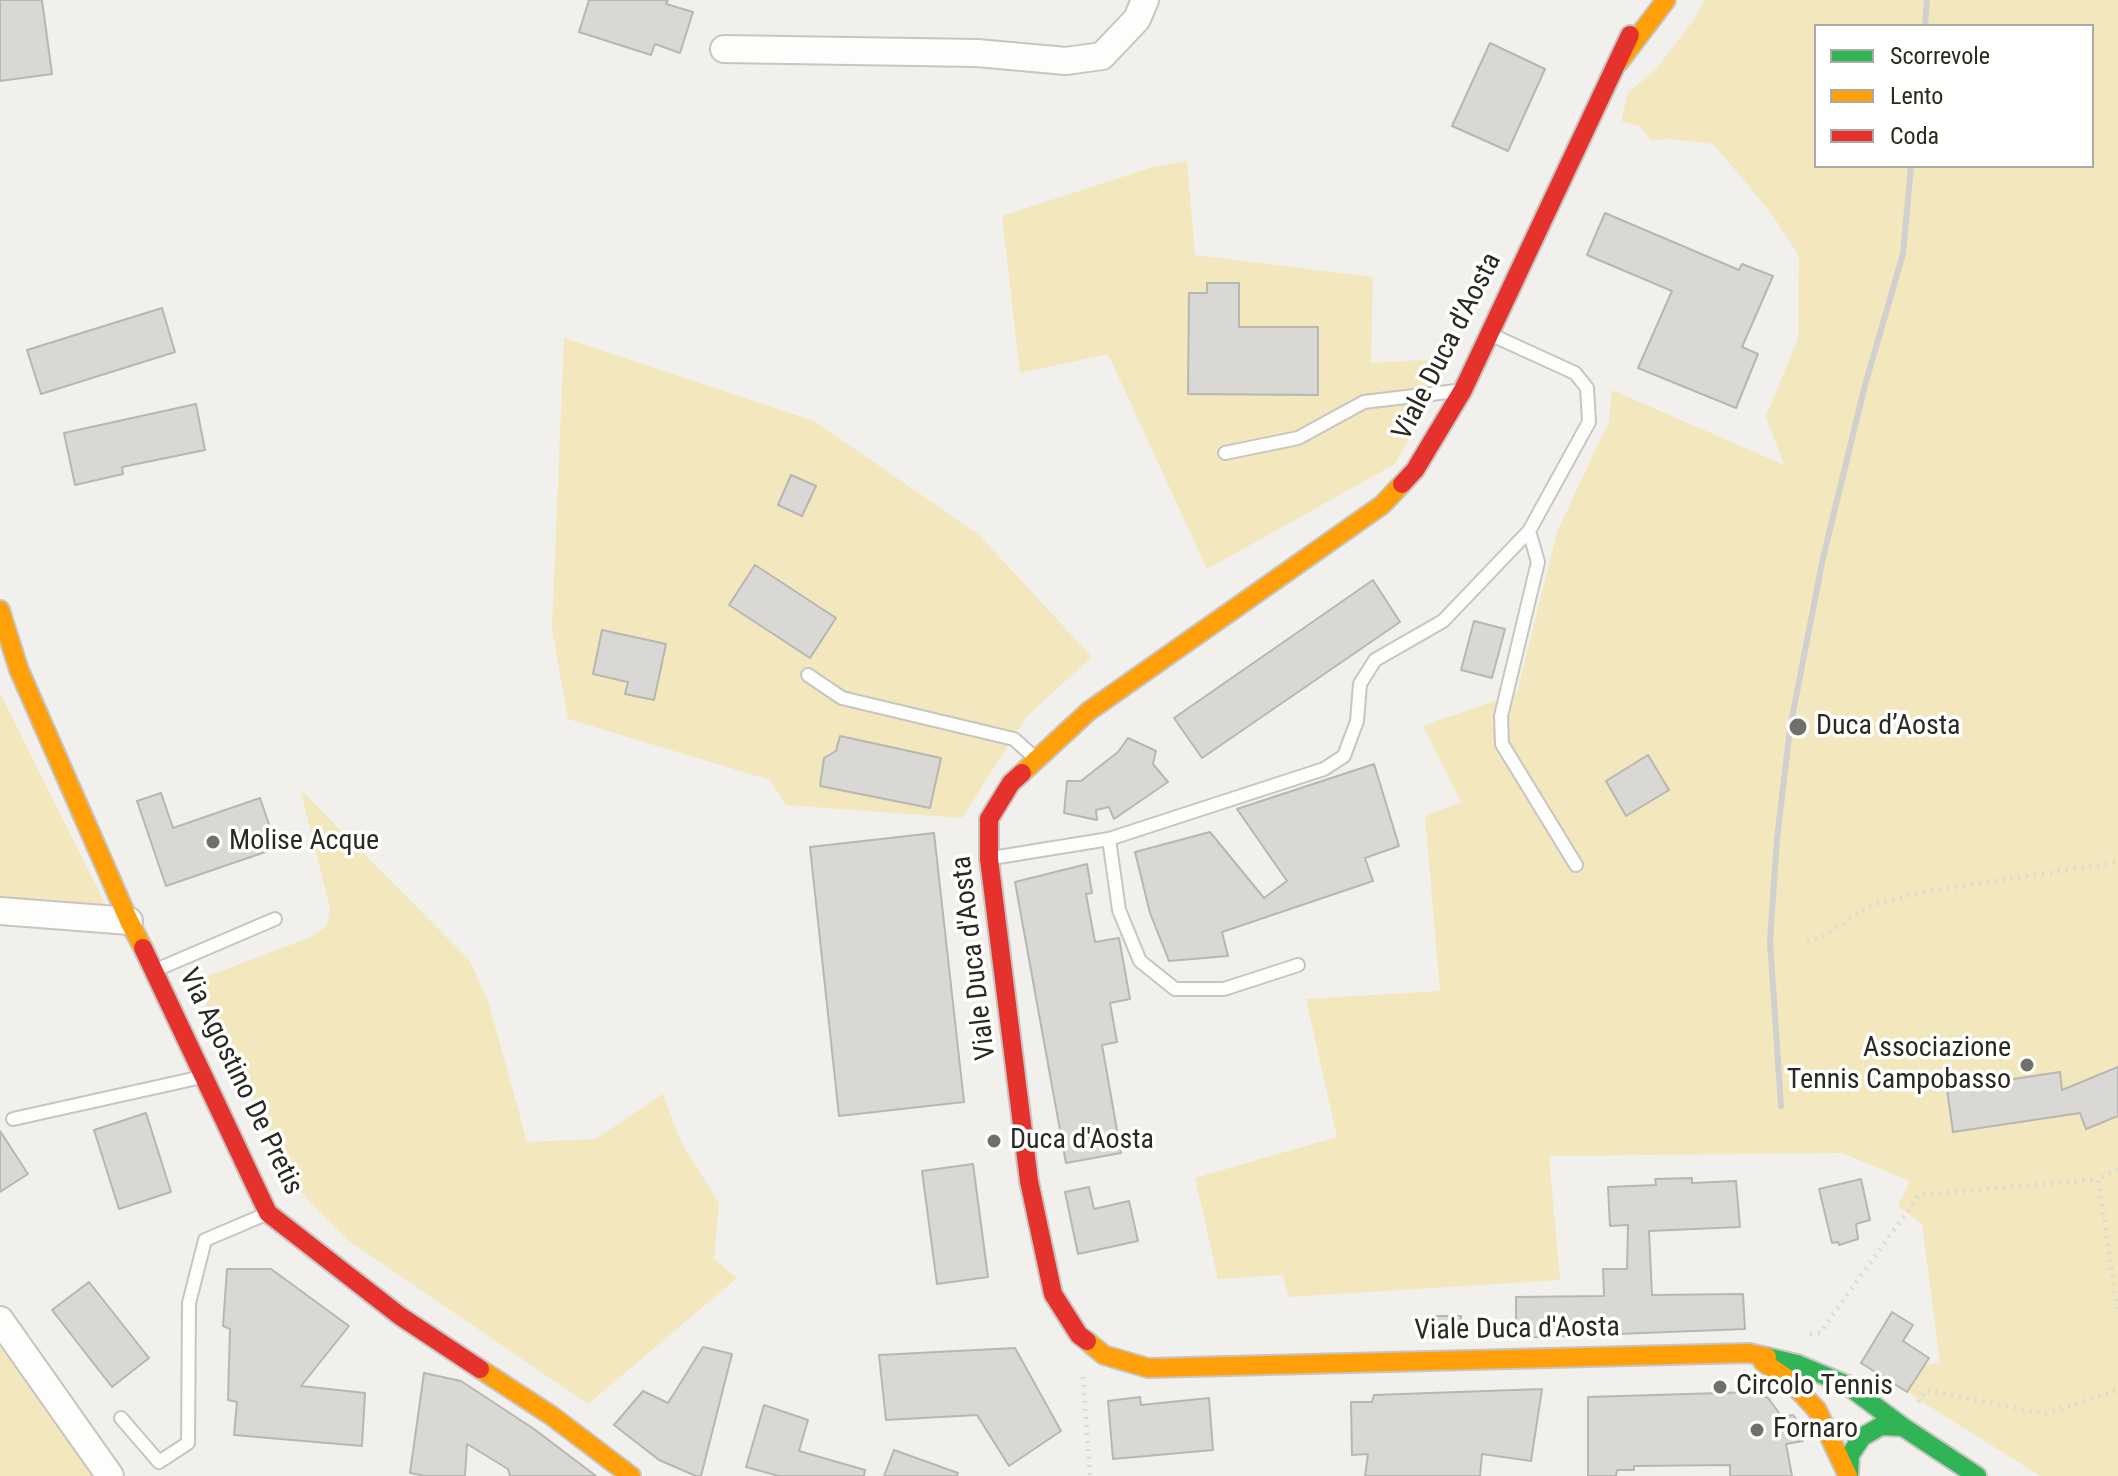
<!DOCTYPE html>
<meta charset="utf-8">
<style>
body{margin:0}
#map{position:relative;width:2118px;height:1476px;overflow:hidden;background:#f1f0ec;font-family:"Roboto Condensed",sans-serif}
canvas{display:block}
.legend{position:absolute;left:1814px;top:24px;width:280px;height:144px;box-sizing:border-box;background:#fffffd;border:2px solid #aaa9a7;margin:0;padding:10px 14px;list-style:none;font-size:24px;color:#2a2926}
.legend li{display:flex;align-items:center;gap:16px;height:40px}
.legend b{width:40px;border:2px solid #aaa9a7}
</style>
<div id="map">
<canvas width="2118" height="1476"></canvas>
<ul class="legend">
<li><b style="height:10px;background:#30b455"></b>Scorrevole</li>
<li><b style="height:10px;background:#ff9f0a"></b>Lento</li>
<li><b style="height:10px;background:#e5322d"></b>Coda</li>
</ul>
</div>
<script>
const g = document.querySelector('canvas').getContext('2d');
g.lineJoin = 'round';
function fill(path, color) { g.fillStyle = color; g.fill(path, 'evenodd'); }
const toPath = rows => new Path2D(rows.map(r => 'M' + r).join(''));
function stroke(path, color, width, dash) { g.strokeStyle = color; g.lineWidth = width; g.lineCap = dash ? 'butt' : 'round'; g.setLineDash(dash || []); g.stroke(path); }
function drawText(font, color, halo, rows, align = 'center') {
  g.font = font + ' "Roboto Condensed",sans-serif'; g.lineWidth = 7; g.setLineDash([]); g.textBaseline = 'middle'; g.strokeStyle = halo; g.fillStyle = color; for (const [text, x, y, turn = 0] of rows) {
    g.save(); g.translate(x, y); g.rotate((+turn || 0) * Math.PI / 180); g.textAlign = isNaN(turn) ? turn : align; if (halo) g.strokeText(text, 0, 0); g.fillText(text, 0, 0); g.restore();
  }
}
fill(toPath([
 [1704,0,2118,0,2118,1476,2040,1476,1907,1392,1925,1365,1940,1363,1922,1224,1898,1206,1910,1181,1842,1153,1549,1156,1560,1280,1289,1297,1283,1275,1218,1279,1195,1178,1337,1137,1306,999,1440,991,1425,816,1461,802,1423,726,1517,693,1557,532,1609,421,1612,390,1784,465,1766,416,1798,339,1799,256,1769,210,1713,144,1671,139,1651,140,1639,126,1621,121,1628,93,1657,68,1695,18],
 [1816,26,2092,26,2092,166,1816,166],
 [1187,161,1195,255,1373,277,1371,363,1453,358,1395,464,1207,569,1108,354,1020,373,1002,216,1153,167],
 [564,338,814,421,978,534,1092,657,1026,717,962,818,786,805,770,780,568,719,552,629],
 [0,693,107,908,0,898],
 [300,789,470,961,489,1004,527,1142,596,1139,663,1094,681,1142,719,1203,714,1259,737,1278,588,1404,349,1241,310,1202,292,1180,195,981,311,937,327,926,330,908],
 [0,1335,95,1476,0,1476]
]), '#f2e7bd');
const building = toPath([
 [0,0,42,0,52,74,0,81,0,0],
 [589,0,668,0,666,4,693,12,680,53,655,44,651,55,579,32,589,0],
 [1490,43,1545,69,1508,151,1452,126,1490,43],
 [1605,213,1739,270,1742,264,1773,276,1742,347,1758,354,1736,408,1638,368,1672,291,1587,255,1605,213],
 [1207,283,1239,283,1239,327,1318,327,1318,395,1188,394,1189,293,1207,293,1207,283],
 [162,308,175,352,41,394,27,350,162,308],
 [196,404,205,450,122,467,123,474,75,485,64,433,196,404],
 [791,475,816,486,802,516,778,505,791,475],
 [755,565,836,618,810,658,729,605,755,565],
 [1373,580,1400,622,1202,758,1174,718,1373,580],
 [1474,621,1505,629,1492,678,1461,670,1474,621],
 [602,630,666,644,654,700,625,694,628,682,593,674,602,630],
 [840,736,941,758,930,808,820,786,824,758,836,751,840,736],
 [1128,738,1156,751,1153,764,1168,782,1114,819,1109,807,1096,810,1097,820,1064,813,1067,781,1081,781,1118,752,1128,738],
 [1648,755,1669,790,1626,816,1606,781,1648,755],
 [1374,764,1399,846,1365,858,1373,881,1222,932,1228,956,1169,961,1150,913,1135,852,1210,832,1264,898,1287,881,1237,809,1374,764],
 [161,793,173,828,260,798,277,848,166,886,137,801,161,793],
 [934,833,964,1102,839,1116,810,847,934,833],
 [1087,864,1092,893,1086,894,1095,942,1119,938,1130,999,1110,1003,1117,1042,1102,1045,1121,1153,1066,1163,1015,882,1087,864],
 [2118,1067,2118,1116,2086,1129,2080,1113,1953,1132,1947,1089,2060,1072,2062,1090,2118,1067],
 [146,1113,171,1192,119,1209,94,1130,146,1113],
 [0,1131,28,1174,0,1192,0,1131],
 [973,1164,988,1277,937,1284,922,1171,973,1164],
 [1692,1178,1692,1183,1736,1181,1740,1227,1649,1231,1652,1295,1743,1294,1745,1329,1516,1338,1516,1297,1604,1296,1603,1269,1627,1269,1628,1225,1610,1226,1608,1187,1656,1185,1655,1179,1692,1178],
 [1861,1179,1870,1220,1856,1224,1858,1239,1839,1245,1838,1242,1832,1243,1819,1189,1861,1179],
 [1089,1187,1094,1209,1129,1201,1138,1241,1078,1254,1065,1192,1089,1187],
 [227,1269,271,1269,349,1326,301,1386,365,1393,362,1446,234,1435,237,1402,228,1400,230,1329,223,1326,227,1269],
 [89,1282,149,1358,112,1387,52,1310,89,1282],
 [1892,1312,1913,1325,1903,1341,1929,1358,1907,1392,1861,1363,1892,1312],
 [1428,1316,1461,1316,1461,1338,1428,1337,1428,1316],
 [703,1347,732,1354,701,1476,696,1476,659,1460,614,1425,643,1391,668,1403,703,1347],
 [1015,1348,1061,1431,1009,1466,977,1415,886,1420,879,1355,1015,1348],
 [424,1373,461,1381,534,1429,596,1476,510,1476,508,1469,467,1444,465,1476,426,1476,410,1473,424,1373],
 [1542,1389,1531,1461,1482,1454,1480,1476,1365,1476,1368,1454,1352,1455,1351,1402,1372,1402,1374,1395,1542,1389],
 [1754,1392,1768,1398,1782,1417,1793,1415,1800,1424,1803,1441,1786,1444,1792,1476,1730,1476,1730,1465,1634,1466,1634,1470,1617,1470,1616,1476,1588,1476,1588,1397,1754,1392],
 [1140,1397,1141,1405,1209,1398,1213,1450,1113,1459,1108,1401,1140,1397],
 [764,1405,808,1420,799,1451,865,1470,864,1476,779,1476,746,1467,764,1405],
 [894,1450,958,1473,957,1476,884,1476,894,1450]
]);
fill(building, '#d9d8d5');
stroke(building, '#b6b6b3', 2);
const lane = toPath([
 [1225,453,1298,438,1364,402,1456,391],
 [1529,531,1538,562,1501,716,1502,744,1576,865],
 [808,675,842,698,1014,739,1034,757],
 [1109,839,1119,910,1140,961,1175,989,1224,989,1298,965],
 [992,858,1109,839,1324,769,1344,756,1357,721,1360,684,1375,660,1443,621,1529,531,1589,422,1587,388,1575,373,1494,336],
 [158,969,275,919],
 [13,1119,202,1077],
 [121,1418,159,1462,188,1443,189,1303,205,1240,266,1214]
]);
const street = toPath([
 [724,49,977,53,1066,61,1102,56,1137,19,1145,0],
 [0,911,129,921],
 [0,1320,110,1476]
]);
const fast = toPath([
 [1767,1357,1797,1364,1847,1385,1903,1427,1977,1476],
 [1849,1476,1850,1455,1862,1437,1881,1426,1903,1427]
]);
const slow = toPath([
 [1619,62,1666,0],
 [0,610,19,670,129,921,143,948],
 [1022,773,1089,711,1382,505,1402,484],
 [1087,1341,1104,1355,1148,1368,1749,1353,1767,1357],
 [1763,1362,1788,1379,1817,1410,1848,1476],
 [480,1369,552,1416,631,1476]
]);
const jam = toPath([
 [1402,484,1415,470,1463,390,1630,35],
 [1022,773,1011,783,989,819,989,859,1029,1181,1053,1294,1079,1335,1087,1341],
 [143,948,268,1213,400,1316,480,1369]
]);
stroke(lane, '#c6c5c2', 16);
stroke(street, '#c6c5c2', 30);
stroke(fast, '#c6c5c2', 22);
stroke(slow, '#c6c5c2', 22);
stroke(jam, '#c6c5c2', 22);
stroke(toPath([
 [1807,940,1821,938,1871,905,1922,892,2118,862],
 [2118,1169,2098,1179,2118,1314],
 [1810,1334,1820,1333,1919,1195,2098,1179],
 [1083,1377,1090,1476],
 [1918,1402,1926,1390,2044,1414,2118,1390]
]), '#dbdbd9', 5, [2, 6]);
stroke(lane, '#fdfdfc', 12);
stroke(street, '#fdfdfc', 26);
stroke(fast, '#30b455', 18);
stroke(slow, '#ff9f0a', 18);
stroke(jam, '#e5322d', 18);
stroke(toPath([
 [1925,26,1927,0],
 [1781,1106,1770,941,1777,839,1790,728,1823,558,1865,385,1903,254,1911,166]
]), '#d0d0cf', 6);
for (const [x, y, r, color] of [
 [1798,727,10,"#706f6b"],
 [213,842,8,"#706f6b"],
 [2027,1065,8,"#706f6b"],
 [994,1141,8,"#706f6b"],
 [1720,1387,8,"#706f6b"],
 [1757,1430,8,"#706f6b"]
]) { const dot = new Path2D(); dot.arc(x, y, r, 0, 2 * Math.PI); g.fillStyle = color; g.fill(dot); stroke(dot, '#fffffd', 3); }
drawText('28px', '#2a2926', '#fffffd', [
 ["Viale Duca d'Aosta",1448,347,-63],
 ["Viale Duca d'Aosta",975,958,-97],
 ["Via Agostino De Pretis",240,1082,64],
 ["Viale Duca d'Aosta",1517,1330,-1]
]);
drawText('28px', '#2a2926', '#fffffd', [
 ["Duca d’Aosta",1816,727],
 ["Molise Acque",229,842],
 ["Associazione",2011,1049,"right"],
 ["Tennis Campobasso",2011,1081,"right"],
 ["Duca d'Aosta",1010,1141],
 ["Circolo Tennis",1736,1387],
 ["Fornaro",1773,1430]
], 'left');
</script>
